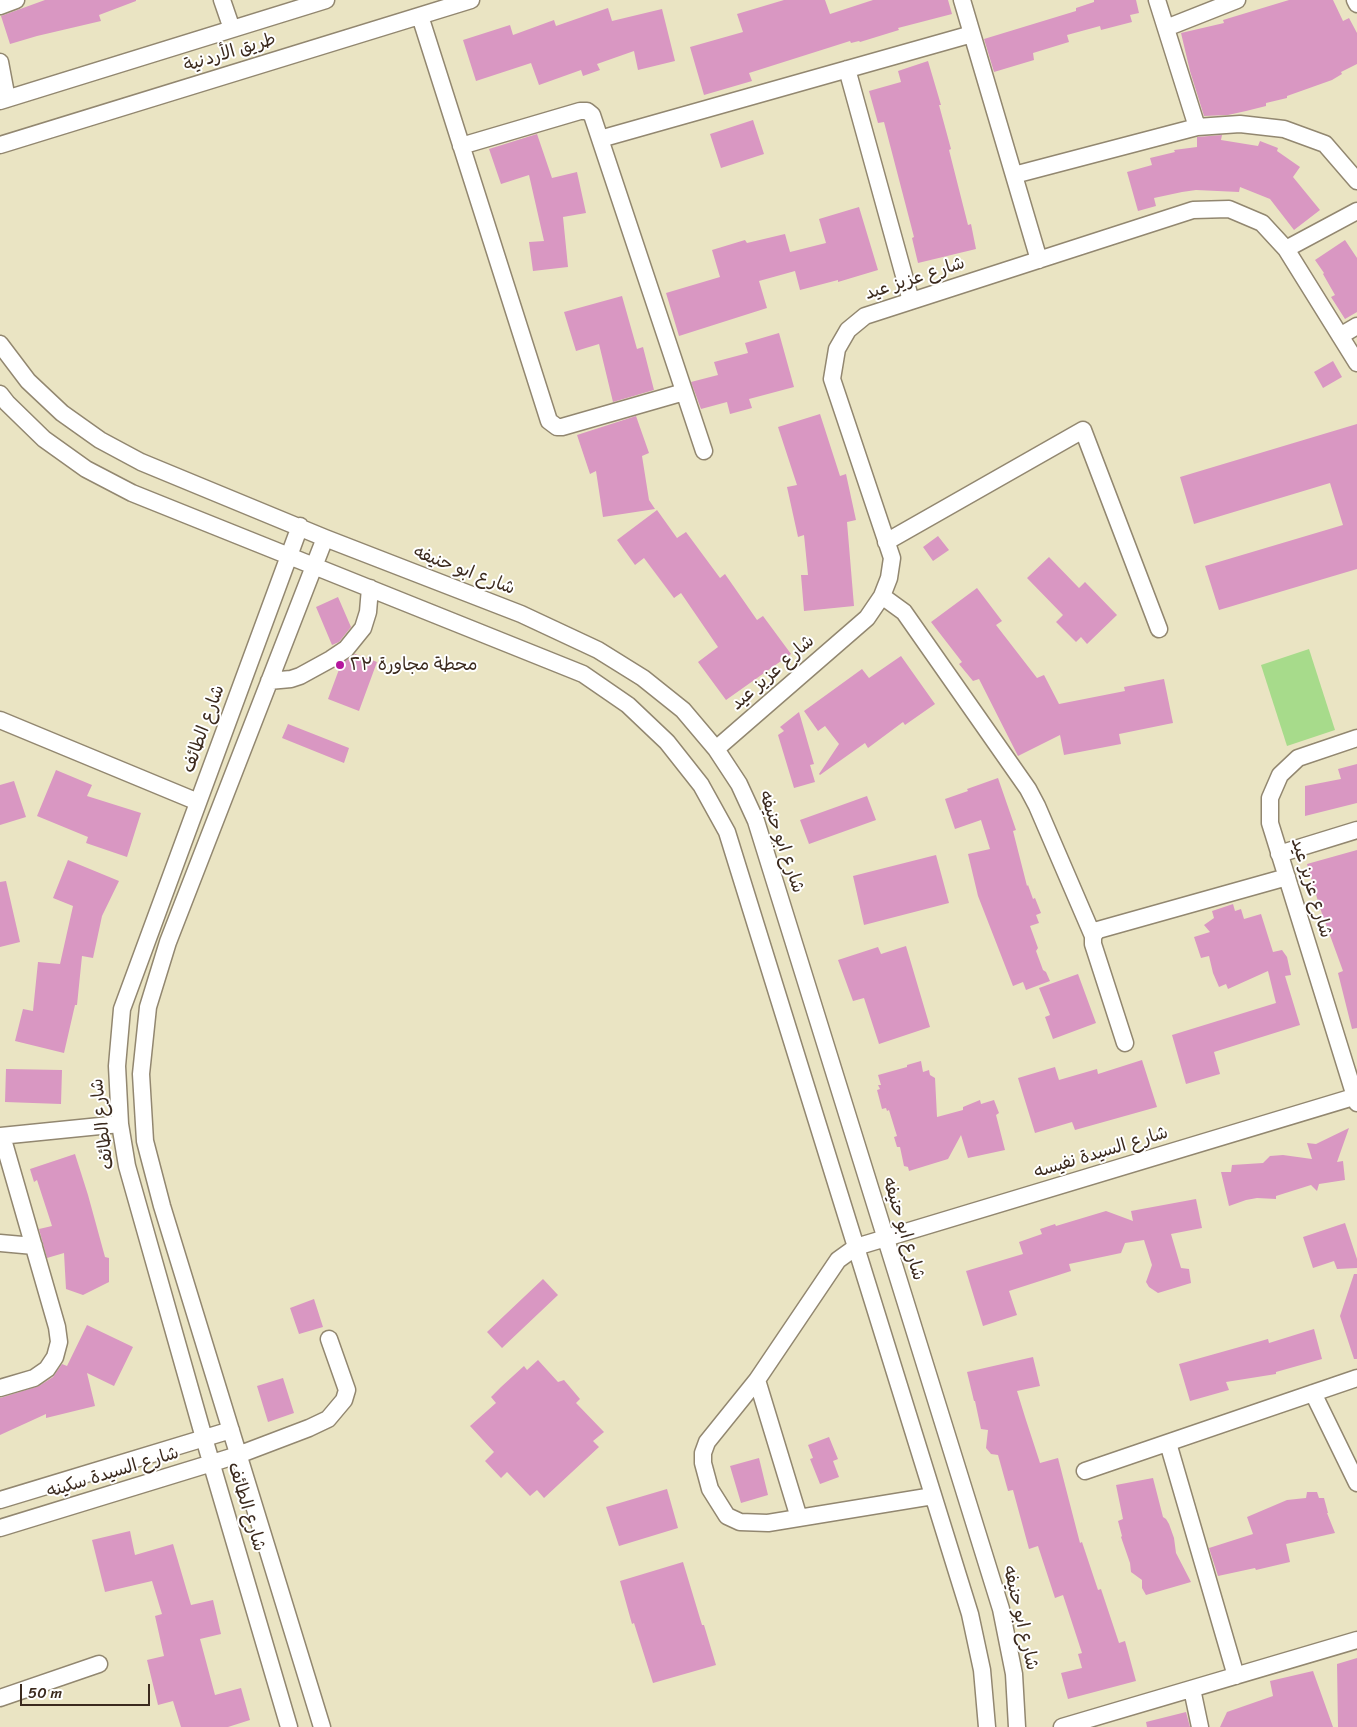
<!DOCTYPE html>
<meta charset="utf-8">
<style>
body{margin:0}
#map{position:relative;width:1357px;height:1727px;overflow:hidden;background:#eae4c3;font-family:Sriracha,sans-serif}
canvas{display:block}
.scale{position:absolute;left:20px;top:1684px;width:130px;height:22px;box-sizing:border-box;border:2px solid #3b2a1e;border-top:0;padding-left:6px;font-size:15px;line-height:18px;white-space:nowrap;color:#3b2a1e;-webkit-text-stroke:4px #fff;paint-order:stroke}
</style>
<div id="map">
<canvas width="1357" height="1727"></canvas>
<div class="scale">50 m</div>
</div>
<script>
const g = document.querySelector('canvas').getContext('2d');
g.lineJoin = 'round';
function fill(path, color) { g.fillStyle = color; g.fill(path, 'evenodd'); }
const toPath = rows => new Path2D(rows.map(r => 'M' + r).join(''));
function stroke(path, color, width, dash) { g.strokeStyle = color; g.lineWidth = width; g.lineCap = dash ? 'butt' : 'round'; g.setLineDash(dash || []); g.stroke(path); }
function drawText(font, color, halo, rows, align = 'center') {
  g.font = font + ' Sriracha,"Playpen Sans Arabic",sans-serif'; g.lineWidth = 4; g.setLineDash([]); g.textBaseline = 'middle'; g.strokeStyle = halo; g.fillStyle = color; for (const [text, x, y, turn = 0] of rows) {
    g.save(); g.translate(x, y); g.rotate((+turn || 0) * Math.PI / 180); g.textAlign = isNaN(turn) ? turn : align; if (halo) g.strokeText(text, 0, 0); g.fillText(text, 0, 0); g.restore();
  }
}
fill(toPath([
 [1309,649,1335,730,1287,746,1261,665]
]), '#a7db8b');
fill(toPath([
 [45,0,136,0,136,1,99,15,101,21,37,36,10,44,1,16],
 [784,0,825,0,830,14,873,0,948,0,952,14,898,28,899,30,860,42,859,41,851,43,850,41,749,73,752,81,704,95,690,47,743,32,737,14],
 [1094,0,1136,0,1139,13,1130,15,1132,22,1101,30,1100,26,1067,35,1069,42,1033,53,1034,60,994,72,984,39,1076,11,1076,8,1094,2],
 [1289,0,1333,0,1343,21,1349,18,1357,33,1357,64,1341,72,1342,74,1332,80,1287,96,1287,98,1266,103,1266,106,1246,111,1228,115,1204,116,1190,71,1181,33,1224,23,1223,20],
 [608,8,612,21,662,9,675,61,638,70,634,51,597,64,600,70,583,76,581,70,539,85,531,63,476,81,463,40,510,25,513,35,554,20,556,26],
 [928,61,941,105,939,105,951,149,949,150,968,225,971,224,976,249,918,263,912,238,914,237,884,122,878,123,869,91,901,82,898,71],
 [753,120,764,154,721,168,710,134],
 [537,134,552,178,577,172,586,213,563,217,568,267,533,271,529,242,544,241,529,175,501,184,489,149],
 [1222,135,1221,140,1258,146,1260,141,1278,148,1277,151,1300,167,1293,177,1320,210,1294,230,1270,199,1240,187,1239,192,1196,190,1182,192,1154,198,1156,206,1138,211,1127,172,1152,165,1150,158,1175,152,1174,150,1197,147,1197,137],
 [859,207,878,270,838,282,838,280,800,290,795,271,759,281,767,308,679,336,666,293,720,277,712,250,745,240,747,243,785,234,790,252,826,243,819,219],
 [1345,240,1357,258,1357,312,1345,319,1331,297,1335,295,1323,274,1324,273,1315,260],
 [622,296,637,349,643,347,654,390,613,402,599,344,576,351,564,312],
 [779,333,794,387,749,399,752,408,730,414,727,402,701,409,691,382,718,375,714,362,748,353,745,343],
 [1333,361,1342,377,1323,388,1314,372],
 [820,414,840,476,846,474,856,520,847,522,854,606,804,611,801,575,808,575,804,535,798,537,787,487,797,485,778,427],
 [636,416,649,453,642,456,649,500,655,509,603,517,596,471,590,474,577,435],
 [1357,424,1357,569,1219,610,1205,566,1343,525,1330,483,1194,524,1180,477],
 [657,510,677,538,686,532,720,578,725,574,757,620,763,616,791,654,726,700,698,662,718,647,681,593,674,598,644,558,635,565,617,540],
 [938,536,949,550,933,561,923,547],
 [1049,557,1079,588,1085,582,1117,615,1087,644,1081,637,1076,642,1056,622,1063,615,1027,578],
 [977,588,1002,621,996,625,1037,678,1044,675,1059,704,1125,691,1124,687,1164,679,1173,723,1119,734,1121,744,1064,755,1060,735,1018,756,979,679,973,681,959,664,962,662,931,622],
 [338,597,351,627,339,642,332,645,316,607],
 [355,654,377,662,359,711,328,699,341,664],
 [901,656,935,704,905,725,903,722,868,748,865,743,820,775,819,774,839,744,825,726,818,731,804,711,862,669,869,678],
 [799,712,814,764,810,765,815,782,794,788,778,735,784,731,780,727],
 [288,724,349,748,344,763,282,738],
 [1357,764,1357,803,1305,816,1305,786,1341,779,1338,769],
 [56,770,92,785,87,796,141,813,127,857,86,843,88,837,37,816],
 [998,778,1016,830,1013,831,1027,886,1028,885,1033,899,1035,898,1041,913,1036,915,1039,923,1030,926,1038,948,1036,951,1043,970,1046,972,1050,981,1026,990,1023,982,1013,986,978,896,968,854,990,849,981,820,955,829,945,799,968,791,967,789],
 [14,781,26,817,0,825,0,785],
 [867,796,876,820,809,844,800,820],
 [1357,850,1357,1028,1352,1029,1338,973,1343,971,1320,908,1307,864],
 [936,855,949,903,864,925,853,876],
 [68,860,119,881,102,916,93,958,82,956,77,1005,75,1005,64,1053,15,1041,23,1009,33,1011,38,962,60,964,73,906,53,898],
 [6,881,20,942,0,947,0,882],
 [1233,904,1235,911,1241,909,1244,919,1261,914,1273,952,1282,950,1287,957,1291,975,1285,976,1300,1025,1214,1052,1220,1074,1186,1084,1172,1035,1276,1003,1268,971,1228,989,1226,984,1219,987,1213,973,1209,956,1201,958,1194,937,1210,932,1204,925,1214,918,1212,911],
 [906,946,930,1027,879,1044,864,998,853,1001,838,960,878,947,881,954],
 [1078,974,1096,1023,1053,1039,1045,1017,1050,1015,1039,988],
 [1142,1060,1157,1107,1075,1130,1072,1122,1035,1133,1018,1078,1055,1067,1059,1080,1097,1069,1098,1074],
 [921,1061,923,1072,929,1070,930,1075,935,1078,937,1117,963,1110,963,1107,980,1100,981,1104,994,1100,999,1113,996,1115,1005,1150,968,1158,961,1135,948,1159,909,1171,908,1167,904,1166,900,1147,897,1147,894,1137,897,1136,889,1110,887,1111,886,1108,882,1109,877,1090,880,1089,878,1085,881,1085,878,1075,907,1067,907,1065],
 [6,1069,62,1070,61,1104,5,1102],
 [1349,1128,1337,1162,1343,1161,1345,1180,1319,1184,1317,1191,1311,1185,1276,1196,1276,1199,1257,1198,1246,1200,1229,1206,1221,1172,1231,1172,1232,1165,1263,1163,1270,1156,1283,1155,1312,1159,1307,1143,1316,1144],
 [75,1154,88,1195,105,1257,109,1258,109,1282,83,1295,66,1289,64,1253,47,1258,39,1229,52,1226,37,1180,34,1182,30,1169],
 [1196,1199,1202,1228,1171,1234,1181,1268,1189,1269,1191,1283,1158,1293,1149,1287,1146,1282,1152,1265,1144,1240,1125,1243,1121,1253,1069,1264,1071,1271,1009,1291,1017,1315,983,1326,966,1271,1023,1254,1019,1242,1042,1234,1040,1229,1055,1224,1056,1226,1106,1211,1133,1221,1131,1211],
 [1345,1223,1357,1259,1357,1268,1337,1269,1334,1261,1313,1268,1303,1237],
 [1354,1274,1357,1274,1357,1359,1354,1359,1340,1316],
 [543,1279,558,1295,502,1348,487,1332],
 [314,1299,323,1327,299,1334,290,1308],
 [87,1325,133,1347,114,1386,87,1373,95,1406,46,1418,46,1414,0,1435,0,1398,39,1386,53,1377,62,1364,67,1366],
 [1314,1329,1322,1359,1276,1372,1276,1374,1226,1382,1229,1390,1190,1401,1179,1364,1268,1339,1269,1343],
 [1033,1357,1040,1386,1017,1391,1025,1417,1040,1463,1058,1458,1080,1543,1082,1542,1098,1590,1101,1589,1119,1643,1125,1641,1136,1681,1068,1699,1061,1673,1082,1668,1078,1654,1082,1653,1063,1595,1055,1598,1038,1546,1029,1549,1013,1490,1008,1491,998,1455,991,1454,986,1448,988,1430,981,1429,975,1401,974,1401,967,1372],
 [538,1360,558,1382,564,1380,580,1399,576,1403,604,1432,593,1441,599,1447,544,1498,537,1490,530,1496,507,1472,501,1478,485,1461,494,1452,470,1426,496,1403,491,1397,501,1387,524,1366,527,1370],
 [283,1378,294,1413,268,1422,257,1386],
 [829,1437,838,1459,833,1461,839,1477,820,1484,810,1459,813,1458,808,1445],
 [759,1458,768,1495,741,1503,730,1466],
 [1153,1478,1163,1517,1166,1519,1169,1524,1174,1538,1176,1553,1191,1582,1146,1595,1142,1588,1142,1580,1131,1572,1130,1563,1121,1537,1122,1536,1118,1521,1123,1519,1116,1485],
 [667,1489,678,1528,619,1546,606,1507],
 [1307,1492,1317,1492,1319,1498,1324,1498,1328,1513,1327,1513,1335,1533,1286,1544,1290,1562,1256,1570,1255,1568,1218,1576,1209,1548,1253,1534,1247,1517,1287,1500,1306,1498],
 [130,1531,135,1555,173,1544,191,1605,213,1600,221,1634,200,1639,215,1695,241,1688,250,1720,228,1727,181,1727,173,1701,158,1705,147,1660,164,1656,155,1616,162,1614,152,1581,105,1592,92,1540],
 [683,1562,702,1625,704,1625,716,1665,653,1683,634,1623,632,1624,620,1581],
 [1357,1658,1357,1727,1338,1727,1337,1664],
 [1313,1671,1333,1727,1220,1727,1227,1712,1273,1696,1270,1681],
 [1186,1712,1190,1727,1147,1727,1146,1722]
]), '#d997c2');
const minor = toPath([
 [222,0,232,29],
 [962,0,1039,260],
 [1157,0,1197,127],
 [1355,0,1357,4],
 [0,6,16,0],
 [420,16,549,421,557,427,562,427,684,392],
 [1166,28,1237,0],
 [0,62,7,99],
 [847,69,911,301],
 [0,101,326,0],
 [600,139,972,34],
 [0,145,471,0],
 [461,146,580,111,587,111,592,115,704,451],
 [1014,175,1197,127,1240,124,1284,129,1325,144,1357,181],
 [1286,249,1357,211],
 [1340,336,1357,326],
 [0,344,28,381,62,413,100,440,141,462,325,538,521,614,598,650,643,678,683,710,716,749,739,784,756,821,1001,1609,1014,1674,1017,1727],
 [0,394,7,403,44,439,86,469,132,493,583,674,628,705,667,742,701,785,727,832,970,1614,982,1670,987,1727],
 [886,542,1083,430,1159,629],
 [882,596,904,612,1028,789,1037,806,1093,936],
 [269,681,291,679,300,676,331,659,346,649,363,628,368,612,370,588],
 [0,720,198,802],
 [1357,738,1298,758,1280,775,1270,798,1270,823,1357,1103],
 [716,749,867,618,882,596,889,578,892,558,832,379,837,349,848,330,865,316,1193,210,1229,209,1262,223,1286,249,1357,363],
 [1279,854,1357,830],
 [1125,1043,1093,944,1093,936,1098,930,1287,877],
 [0,1136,120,1124],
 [0,1243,34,1246],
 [757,1380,799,1518],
 [0,1388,34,1378,47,1369,55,1357,59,1342,57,1327,2,1136],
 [1313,1393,1357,1483],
 [1168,1443,1236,1676],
 [1085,1471,1357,1378],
 [933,1496,768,1523,740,1522,727,1516,710,1489,703,1463,703,1453,707,1442,757,1380,838,1260,856,1247,1357,1096],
 [0,1500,231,1430],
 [0,1528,238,1455,309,1428,328,1419,344,1400,347,1390,329,1339],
 [1192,1689,1200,1727],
 [0,1698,99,1664],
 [289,1727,204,1438,127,1166,120,1124,117,1066,122,1009,300,526],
 [322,1727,162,1206,145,1141,141,1074,148,1007,168,942,325,538],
 [1062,1727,1357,1640]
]);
stroke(minor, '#928770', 19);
stroke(minor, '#fff', 16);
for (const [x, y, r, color] of [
 [340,665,5,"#b5179e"]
]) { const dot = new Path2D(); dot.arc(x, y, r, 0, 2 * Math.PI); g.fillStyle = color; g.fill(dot); stroke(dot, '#fff', 2); }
drawText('18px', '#3b2a1e', '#fff', [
 ["طريق الأردنية",230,53,-17],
 ["شارع عزيز عيد",915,279,-18],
 ["شارع ابو حنيفه",464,571,21],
 ["شارع عزيز عيد",773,673,-41],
 ["شارع الطائف",204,729,-70],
 ["شارع ابو حنيفه",781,842,71],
 ["شارع عزيز عيد",1311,888,73],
 ["شارع الطائف",103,1124,-97],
 ["شارع السيدة نفيسه",1101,1153,-17],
 ["شارع ابو حنيفه",903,1229,73],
 ["شارع السيدة سكينه",113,1473,-17],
 ["شارع الطائف",246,1507,73],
 ["شارع ابو حنيفه",1020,1618,77]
]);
drawText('18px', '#3b2a1e', '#fff', [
 ["محطة مجاورة ٢٣",350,665]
], 'left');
</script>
